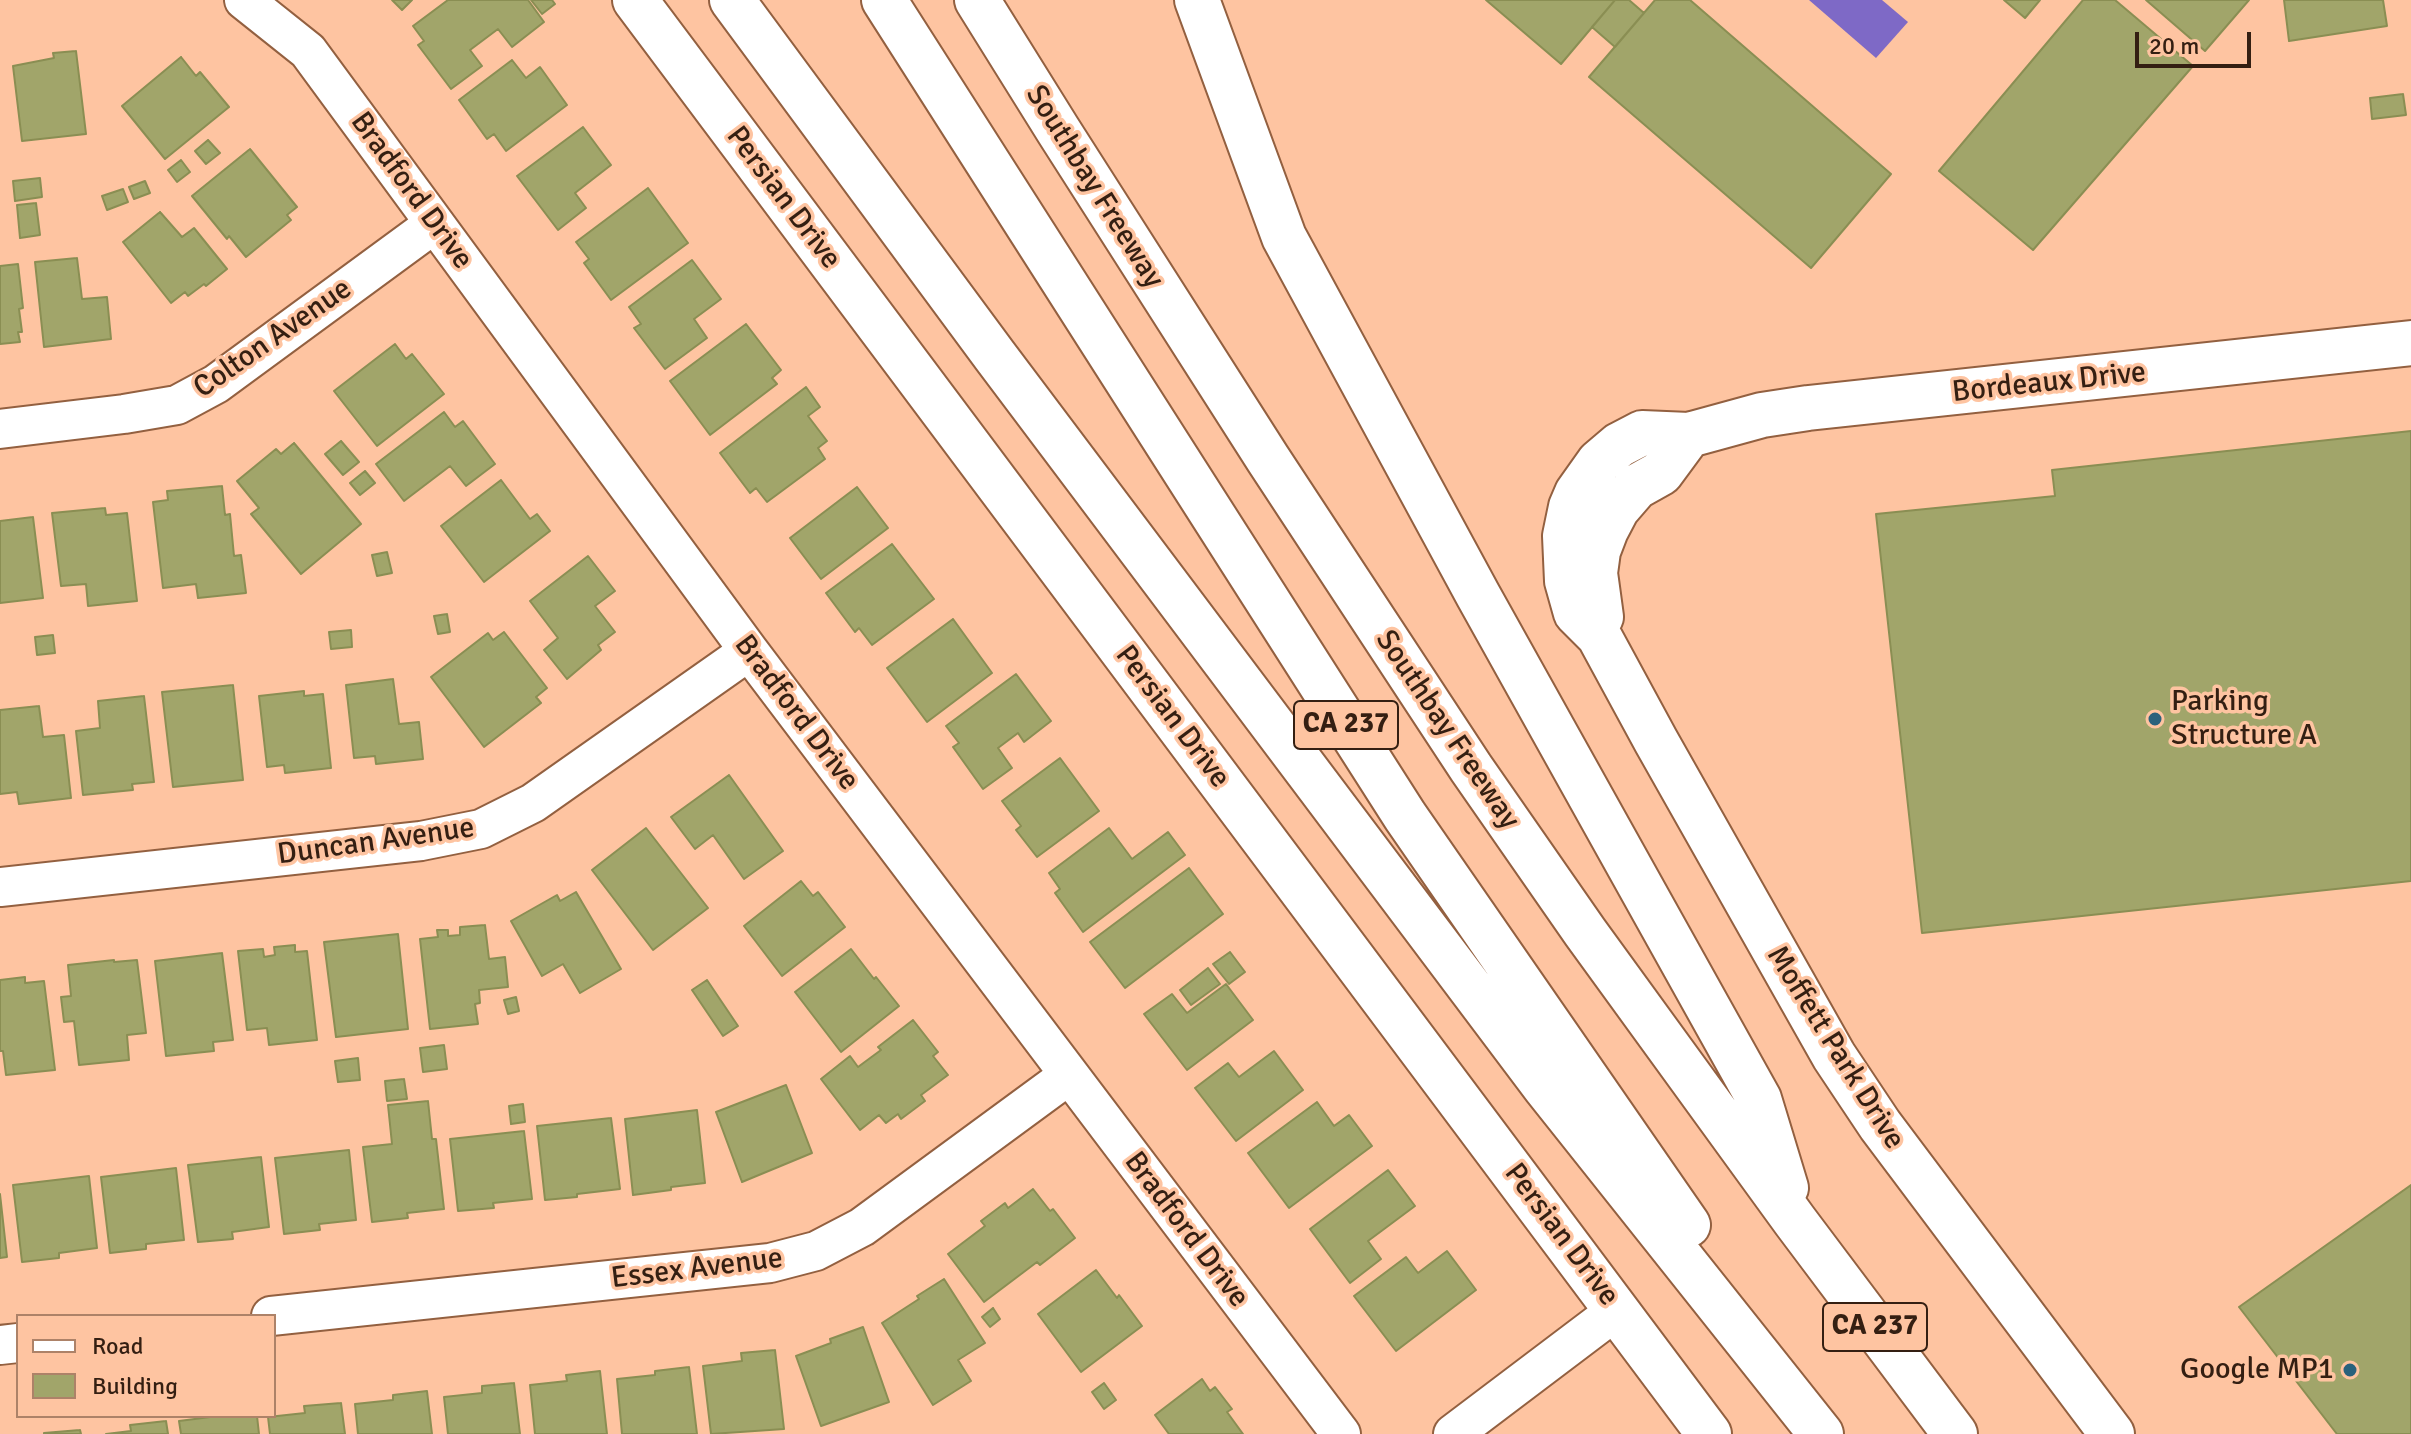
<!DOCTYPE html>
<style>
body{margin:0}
#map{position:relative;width:2411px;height:1434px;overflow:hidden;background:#fec4a1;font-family:Signika,sans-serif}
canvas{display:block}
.legend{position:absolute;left:16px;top:1314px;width:260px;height:104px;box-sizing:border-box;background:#fec4a1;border:2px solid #ad8268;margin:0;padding:10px 14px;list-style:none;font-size:24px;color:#341f12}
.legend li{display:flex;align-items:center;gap:16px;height:40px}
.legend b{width:40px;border:2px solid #ad8268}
.scale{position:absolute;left:2135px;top:32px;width:116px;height:36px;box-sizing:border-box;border:4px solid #341f12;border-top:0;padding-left:10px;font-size:24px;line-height:28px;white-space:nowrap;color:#341f12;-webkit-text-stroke:6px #fec4a1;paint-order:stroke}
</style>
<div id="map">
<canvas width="2411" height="1434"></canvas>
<ul class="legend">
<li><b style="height:10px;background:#fff"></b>Road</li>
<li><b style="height:22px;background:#a1a56a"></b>Building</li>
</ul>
<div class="scale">20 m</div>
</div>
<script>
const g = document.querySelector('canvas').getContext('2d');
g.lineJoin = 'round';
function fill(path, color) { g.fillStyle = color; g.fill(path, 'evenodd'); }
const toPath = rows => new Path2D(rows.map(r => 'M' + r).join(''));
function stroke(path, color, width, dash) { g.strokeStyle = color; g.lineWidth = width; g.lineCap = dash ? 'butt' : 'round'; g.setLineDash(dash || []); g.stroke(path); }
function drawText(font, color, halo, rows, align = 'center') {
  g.font = font + ' Signika,sans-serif'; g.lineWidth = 7; g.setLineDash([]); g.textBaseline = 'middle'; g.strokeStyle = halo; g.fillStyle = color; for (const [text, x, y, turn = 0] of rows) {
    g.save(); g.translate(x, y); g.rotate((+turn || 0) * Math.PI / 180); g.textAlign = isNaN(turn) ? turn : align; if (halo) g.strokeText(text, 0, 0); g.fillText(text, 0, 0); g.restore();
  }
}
fill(toPath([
 [1809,0,1882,0,1908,22,1876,58]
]), '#7e69c6');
const building = toPath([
 [392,0,412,0,402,10,392,0],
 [448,0,528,0,544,22,512,47,498,29,470,50,482,66,451,89,418,45,424,41,413,26,448,0],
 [531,0,552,0,555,4,542,14,531,0],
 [1486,0,1615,0,1561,64,1486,0],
 [1615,0,1629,0,1644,13,1615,47,1592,27,1615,0],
 [1655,0,1690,0,1891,174,1811,268,1589,77,1655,0],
 [2004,0,2040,0,2025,18,2004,0],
 [2083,0,2115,0,2193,66,2033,250,1939,171,2083,0],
 [2146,0,2249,0,2205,51,2146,0],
 [2284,0,2383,0,2387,26,2289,41,2284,0],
 [76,51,86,134,22,141,13,66,54,58,53,53,76,51],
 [181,57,196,76,200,72,229,107,165,159,122,106,181,57],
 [512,60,526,78,540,67,567,105,506,151,494,134,487,139,459,100,512,60],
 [2403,94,2406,115,2372,119,2370,98,2403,94],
 [583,127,611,165,575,193,586,208,558,230,517,176,583,127],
 [208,140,220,153,206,164,195,151,208,140],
 [250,149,297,207,287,215,291,220,246,257,229,236,227,239,192,196,250,149],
 [181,160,190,172,177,182,168,170,181,160],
 [40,178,42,197,15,201,13,181,40,178],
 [145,181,150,193,134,199,129,187,145,181],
 [648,188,688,243,611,300,584,263,589,259,576,242,648,188],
 [123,189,128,202,107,210,102,196,123,189],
 [36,203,40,235,20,238,17,205,36,203],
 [160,212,182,237,194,228,227,269,206,286,204,284,188,296,185,292,171,303,123,242,160,212],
 [77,258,82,299,107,297,111,339,44,347,35,262,77,258],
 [692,260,721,299,694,319,707,338,665,369,634,328,641,324,629,307,692,260],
 [18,264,23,308,19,309,22,332,18,332,20,342,0,344,0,266,18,264],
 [746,324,781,370,772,378,777,384,710,435,670,381,746,324],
 [395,344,406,359,412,354,444,394,377,446,334,391,395,344],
 [806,387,820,407,808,416,827,441,818,448,825,459,767,502,756,488,750,493,720,453,806,387],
 [444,412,455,427,463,421,495,464,466,486,450,466,404,501,376,464,444,412],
 [2411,431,2411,881,1922,933,1876,514,2055,496,2052,470,2411,431],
 [341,441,359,462,343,475,325,454,341,441],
 [294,443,361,524,301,574,251,514,259,508,237,481,276,449,281,454,294,443],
 [365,471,375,483,360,495,350,483,365,471],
 [501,480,530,519,537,514,550,531,484,582,441,526,501,480],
 [222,486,225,515,230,514,234,556,241,555,246,593,198,598,196,584,163,588,153,502,168,500,167,491,222,486],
 [857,487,888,528,821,579,790,538,857,487],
 [105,508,106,515,127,513,137,601,88,606,86,584,61,586,52,513,105,508],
 [33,517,43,598,0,603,0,521,33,517],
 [892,544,934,599,872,645,859,628,855,632,826,593,892,544],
 [387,552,392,573,377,576,372,555,387,552],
 [588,556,615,591,595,606,615,632,598,645,601,650,567,679,544,650,558,638,530,601,588,556],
 [447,614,450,632,438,634,434,616,447,614],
 [953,619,992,673,927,722,887,668,953,619],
 [351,630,352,647,331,649,329,632,351,630],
 [504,632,547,688,536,697,541,703,484,747,431,677,488,633,493,640,504,632],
 [53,635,55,653,37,655,35,637,53,635],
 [1016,674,1051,721,1024,742,1018,733,998,748,1012,768,983,789,953,747,959,743,946,726,1016,674],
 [393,679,399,724,419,722,423,759,376,764,375,756,354,758,346,685,393,679],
 [233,685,243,780,173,787,162,692,233,685],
 [304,691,304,696,323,694,331,768,285,773,284,765,267,767,259,696,304,691],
 [144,696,154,782,132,784,133,790,83,795,76,731,100,728,98,701,144,696],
 [39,706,43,737,64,735,71,798,19,804,17,792,0,794,0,710,39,706],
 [1060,758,1099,811,1037,857,1016,830,1021,826,1002,801,1060,758],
 [729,775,783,851,744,879,713,835,695,849,671,817,729,775],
 [646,828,708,908,653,950,592,870,646,828],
 [1109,828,1132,859,1168,832,1185,855,1083,932,1055,893,1060,889,1049,873,1109,828],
 [1189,868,1223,914,1125,988,1090,942,1189,868],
 [801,881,813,896,818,892,845,927,782,976,744,926,801,881],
 [576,892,621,969,580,993,563,964,542,976,511,921,557,895,560,901,576,892],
 [485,925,489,959,505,957,508,987,479,990,480,1003,475,1004,478,1024,430,1029,420,939,438,937,437,930,448,930,448,936,460,935,460,927,485,925],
 [398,934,408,1029,336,1037,324,942,398,934],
 [295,945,295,952,307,951,317,1040,269,1045,267,1028,247,1030,238,951,263,949,264,957,275,955,274,947,295,945],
 [851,949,874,979,876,977,899,1006,841,1052,795,992,851,949],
 [1230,952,1245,972,1229,984,1213,964,1230,952],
 [222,953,233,1040,213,1042,214,1051,166,1056,155,961,222,953],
 [114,960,114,962,137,960,146,1033,127,1035,129,1060,79,1065,74,1021,64,1022,61,997,71,996,68,965,114,960],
 [1208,968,1220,984,1191,1005,1180,990,1208,968],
 [25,977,25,983,44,981,55,1070,6,1075,3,1051,0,1051,0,980,25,977],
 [707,980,738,1026,723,1036,692,990,707,980],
 [1226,984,1253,1020,1187,1070,1144,1014,1172,994,1187,1013,1226,984],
 [516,997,519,1011,508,1014,504,1000,516,997],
 [913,1020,938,1052,933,1056,948,1075,921,1095,925,1101,901,1119,898,1114,886,1123,879,1115,860,1130,821,1079,850,1056,858,1067,881,1050,878,1047,913,1020],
 [444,1045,447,1069,423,1072,420,1048,444,1045],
 [1274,1051,1303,1090,1236,1141,1195,1088,1228,1063,1239,1077,1274,1051],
 [358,1058,360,1080,338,1082,335,1061,358,1058],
 [404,1079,407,1099,387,1101,385,1081,404,1079],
 [786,1085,812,1153,742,1182,716,1112,786,1085],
 [428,1101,432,1139,436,1139,444,1209,407,1213,408,1218,372,1222,363,1147,392,1144,388,1105,428,1101],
 [1317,1102,1334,1126,1349,1115,1372,1146,1289,1208,1248,1153,1317,1102],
 [523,1104,525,1122,511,1124,509,1106,523,1104],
 [697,1110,705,1183,671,1187,671,1190,633,1195,625,1119,697,1110],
 [611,1118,620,1189,577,1194,577,1197,545,1200,537,1126,611,1118],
 [524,1131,532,1199,493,1203,494,1208,458,1211,450,1139,524,1131],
 [349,1150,356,1220,319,1224,320,1230,284,1234,275,1158,349,1150],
 [261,1157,269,1227,232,1232,233,1239,198,1242,188,1165,261,1157],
 [176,1168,184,1240,146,1244,146,1249,110,1253,101,1177,176,1168],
 [1388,1170,1415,1206,1368,1241,1381,1259,1350,1283,1310,1229,1388,1170],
 [89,1176,97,1248,59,1253,59,1258,22,1262,13,1185,89,1176],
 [2411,1185,2411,1434,2337,1434,2239,1307,2411,1185],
 [1033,1189,1050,1211,1053,1209,1075,1238,1040,1265,1037,1262,984,1302,948,1254,985,1226,981,1221,1005,1203,1008,1208,1033,1189],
 [0,1194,7,1257,0,1258,0,1194],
 [1447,1251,1476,1290,1396,1351,1354,1296,1406,1257,1418,1273,1447,1251],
 [1096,1270,1117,1298,1119,1295,1142,1326,1081,1372,1038,1314,1096,1270],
 [944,1279,985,1343,958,1360,971,1381,933,1405,882,1323,919,1299,917,1296,944,1279],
 [993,1308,1000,1319,990,1327,982,1317,993,1308],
 [863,1327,889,1402,821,1426,796,1356,831,1343,830,1339,863,1327],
 [775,1350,784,1429,711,1434,703,1366,742,1361,741,1353,775,1350],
 [689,1367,697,1434,622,1434,617,1379,655,1375,655,1371,689,1367],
 [600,1371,607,1434,535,1434,530,1385,567,1381,566,1375,600,1371],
 [1202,1379,1210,1391,1215,1387,1232,1409,1227,1412,1243,1434,1169,1434,1155,1415,1202,1379],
 [514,1383,520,1434,448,1434,444,1397,482,1393,482,1386,514,1383],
 [1104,1383,1116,1400,1104,1409,1092,1392,1104,1383],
 [427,1391,432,1434,358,1434,355,1404,393,1400,393,1395,427,1391],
 [341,1403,345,1434,270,1434,268,1417,305,1413,304,1406,341,1403],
 [257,1416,259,1434,181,1434,179,1421,218,1416,257,1416],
 [166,1421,168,1434,106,1434,131,1431,130,1425,166,1421],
 [80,1430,81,1434,44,1434,44,1433,80,1430]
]);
fill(building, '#a1a56a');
stroke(building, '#8a8e53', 2);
const street = toPath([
 [244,0,308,51,749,651,1341,1434],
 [0,429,124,414,177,405,216,384,434,224],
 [0,887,421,841,481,829,533,803,749,651],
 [271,1316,770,1263,816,1251,862,1227,1069,1075],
 [0,1345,18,1343],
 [1453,1434,1617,1310]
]);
const secondary = toPath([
 [635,0,1709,1434],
 [1601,617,1595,573,1598,551,1606,530,1617,509,1636,487,1661,473,1689,435],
 [2112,1434,1880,1125,1834,1056,1656,741,1599,636,1576,613,1567,581,1565,536,1571,507,1577,493,1599,462,1619,445,1642,433,1689,435,1762,415,1808,408,2411,343]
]);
const highway = toPath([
 [732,0,995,356,1545,1087,1821,1434],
 [884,0,1405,816,1688,1225],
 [977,0,1058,130,1268,459,1471,768,1585,932,1795,1221,1955,1434],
 [1197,0,1284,237,1478,595,1759,1099,1786,1188]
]);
stroke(street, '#936040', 42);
stroke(secondary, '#936040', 48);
stroke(highway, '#936040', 48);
stroke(street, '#fff', 38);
stroke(secondary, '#fff', 44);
stroke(highway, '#fff', 44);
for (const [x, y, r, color] of [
 [2155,719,8,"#2a617c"],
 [2350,1370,8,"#2a617c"]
]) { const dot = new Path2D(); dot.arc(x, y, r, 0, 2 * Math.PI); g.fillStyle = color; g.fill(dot); stroke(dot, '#fec4a1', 3); }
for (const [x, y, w] of [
 [1346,725,104],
 [1875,1327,104]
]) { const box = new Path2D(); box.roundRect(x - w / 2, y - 24, w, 48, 6); g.fillStyle = '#fec4a1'; g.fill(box); stroke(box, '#341f12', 2); }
drawText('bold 28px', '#341f12', null, [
 ["CA 237",1346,725],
 ["CA 237",1875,1327]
]);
drawText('30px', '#341f12', '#fec4a1', [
 ["Southbay Freeway",1094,187,58],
 ["Bradford Drive",411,191,54],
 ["Persian Drive",783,198,53],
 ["Colton Avenue",273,339,-35],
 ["Bordeaux Drive",2049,383,-6],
 ["Bradford Drive",796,713,53],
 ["Persian Drive",1172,717,53],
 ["Southbay Freeway",1447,730,56],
 ["Duncan Avenue",376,842,-8],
 ["Moffett Park Drive",1835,1048,58],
 ["Bradford Drive",1186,1230,53],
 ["Persian Drive",1561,1235,53],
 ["Essex Avenue",697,1269,-7]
]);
drawText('30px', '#341f12', '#fec4a1', [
 ["Parking",2171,702],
 ["Structure A",2171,736],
 ["Google MP1",2334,1370,"right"]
], 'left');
</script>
